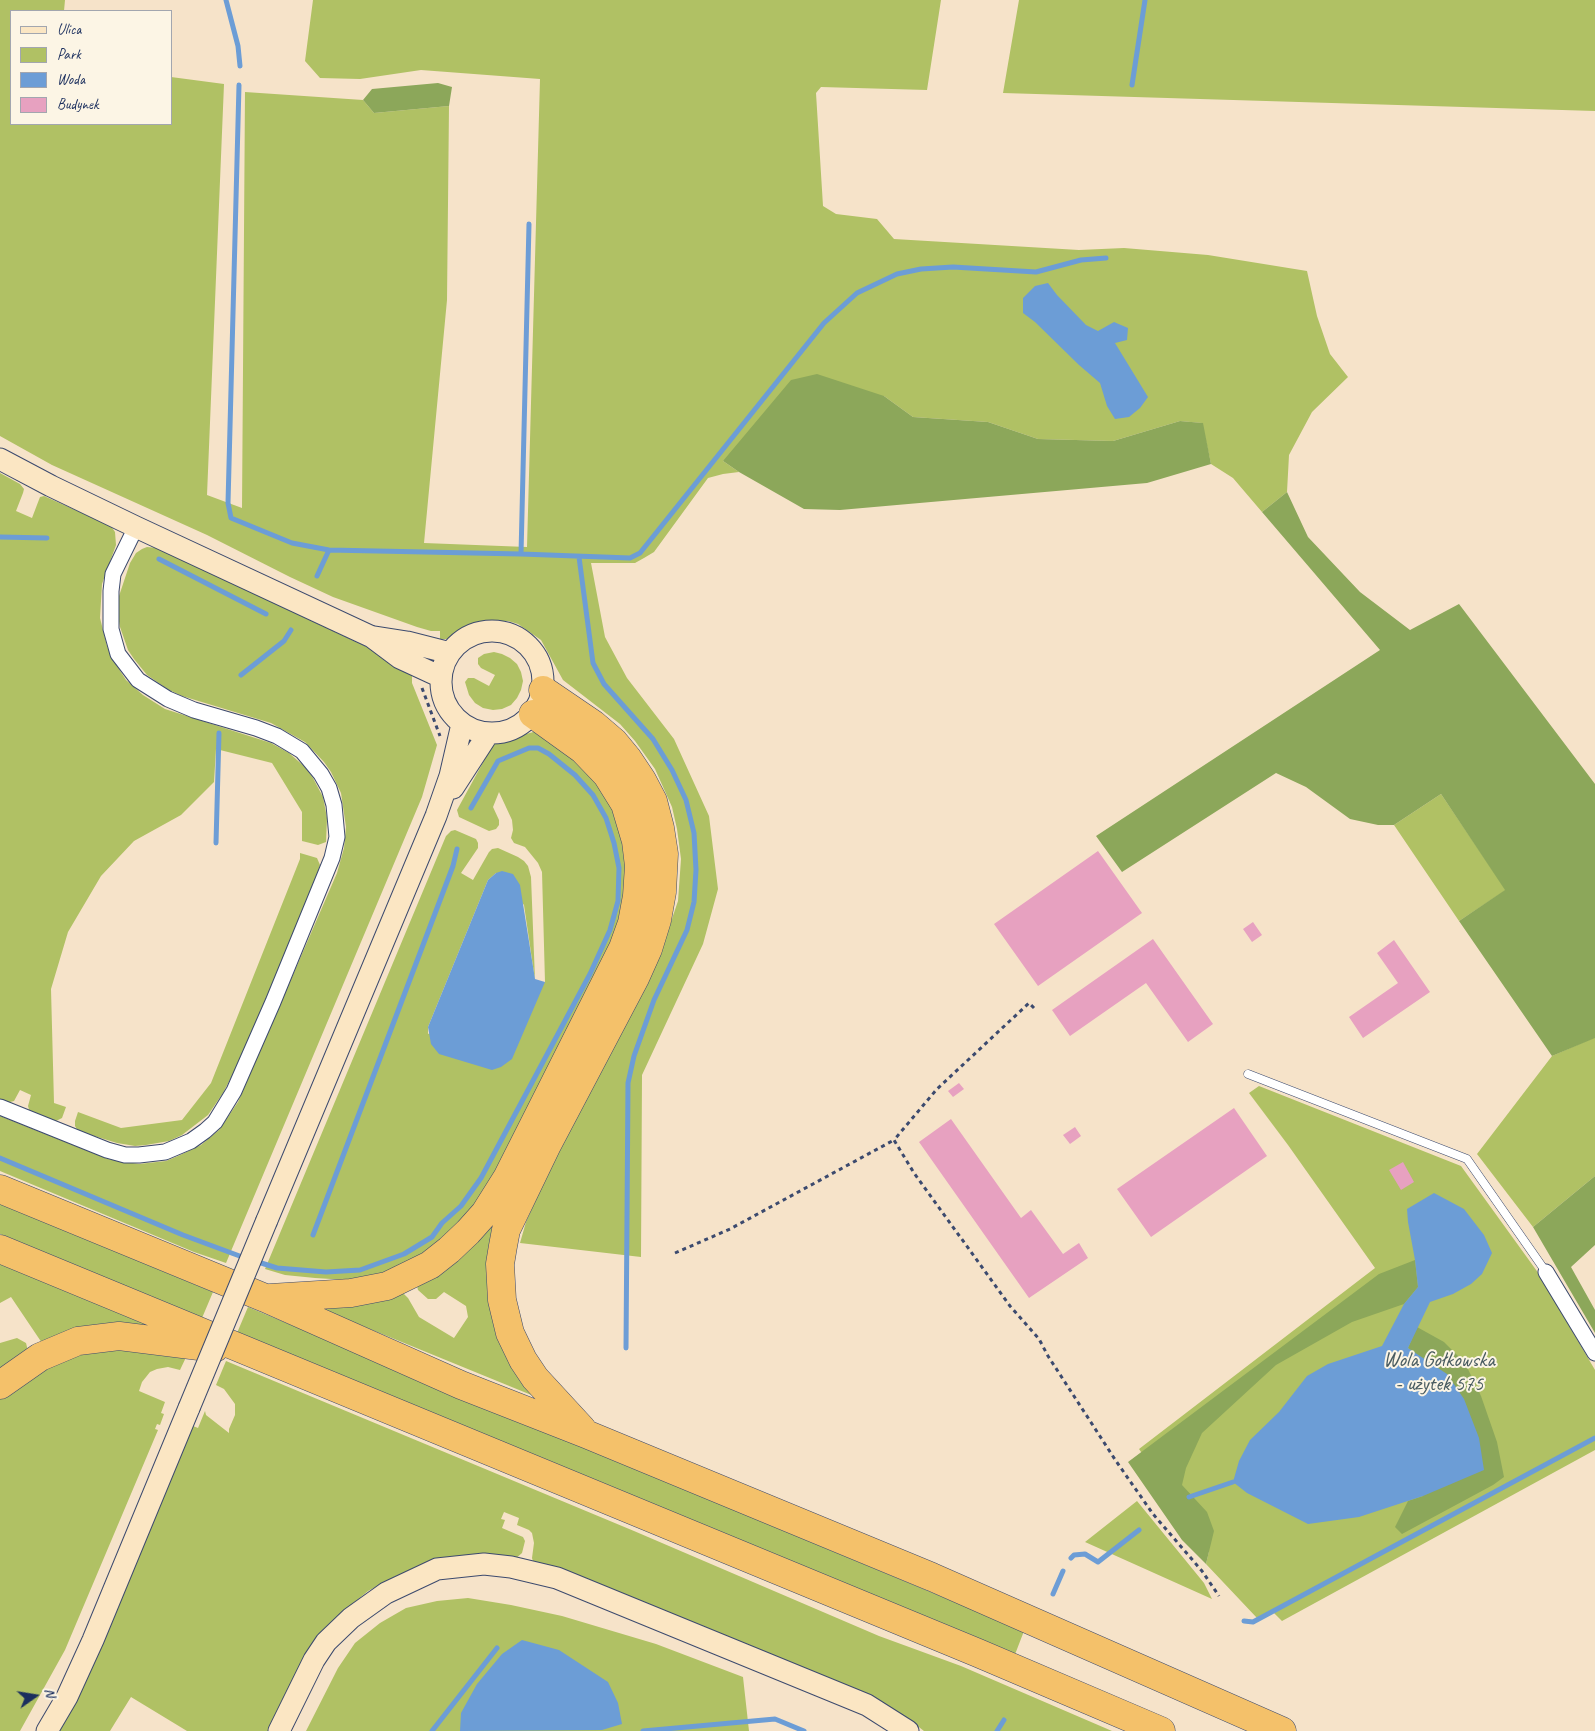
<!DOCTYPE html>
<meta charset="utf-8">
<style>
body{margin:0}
#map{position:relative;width:1595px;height:1731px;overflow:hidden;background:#f6e3c9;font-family:Caveat,sans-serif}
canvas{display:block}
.legend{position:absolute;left:10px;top:10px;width:162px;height:115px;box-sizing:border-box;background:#fcf5e5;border:1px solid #a2a6af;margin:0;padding:6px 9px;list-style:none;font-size:15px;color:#1b2f5e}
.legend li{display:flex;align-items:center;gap:10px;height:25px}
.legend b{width:25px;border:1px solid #a2a6af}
.north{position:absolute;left:10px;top:1671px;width:50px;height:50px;-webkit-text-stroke:4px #fcf5e5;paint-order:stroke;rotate:77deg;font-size:14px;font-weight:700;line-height:20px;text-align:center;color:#1b2f5e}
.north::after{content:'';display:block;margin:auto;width:18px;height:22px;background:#1b2f5e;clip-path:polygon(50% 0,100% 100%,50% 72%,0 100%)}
</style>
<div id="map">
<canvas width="1595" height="1731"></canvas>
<ul class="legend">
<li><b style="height:6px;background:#fbe6c3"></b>Ulica</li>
<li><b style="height:14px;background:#b0c164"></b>Park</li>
<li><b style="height:14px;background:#6c9dd6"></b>Woda</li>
<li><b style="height:14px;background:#e7a1c0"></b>Budynek</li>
</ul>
<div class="north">N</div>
</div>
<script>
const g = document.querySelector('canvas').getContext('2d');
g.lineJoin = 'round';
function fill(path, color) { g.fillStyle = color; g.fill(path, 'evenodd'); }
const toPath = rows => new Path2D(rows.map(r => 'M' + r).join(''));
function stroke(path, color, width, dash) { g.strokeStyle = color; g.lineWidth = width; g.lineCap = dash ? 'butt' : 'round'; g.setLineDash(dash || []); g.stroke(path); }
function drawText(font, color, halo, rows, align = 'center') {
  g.font = font + ' Caveat,sans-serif'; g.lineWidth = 4; g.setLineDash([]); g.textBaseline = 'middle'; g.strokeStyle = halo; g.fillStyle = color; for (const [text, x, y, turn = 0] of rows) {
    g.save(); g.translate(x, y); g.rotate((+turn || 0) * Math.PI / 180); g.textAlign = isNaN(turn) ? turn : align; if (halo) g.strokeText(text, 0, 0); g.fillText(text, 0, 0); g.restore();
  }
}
fill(toPath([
 [0,0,65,0,64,11,11,11,11,124,171,124,171,77,224,84,207,495,242,508,245,92,363,100,374,113,449,106,447,300,424,543,527,547,540,79,421,70,360,79,320,78,305,61,313,0,941,0,927,90,821,87,816,93,823,206,836,214,877,219,894,239,1079,250,1124,248,1208,255,1307,271,1317,316,1330,354,1348,377,1312,412,1289,455,1287,492,1262,512,1233,478,1211,464,1202,423,1180,421,1113,441,1038,439,988,422,913,417,884,396,723,461,739,472,723,474,708,478,654,552,644,558,635,563,591,563,605,637,627,678,674,739,709,816,718,889,703,944,642,1075,641,1257,520,1243,526,1222,550,1168,640,998,660,954,678,901,681,859,677,829,672,807,655,769,635,741,620,724,563,680,541,640,518,624,508,621,495,621,472,626,453,639,440,639,440,631,431,631,417,627,333,597,290,577,207,535,52,465,0,436],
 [1019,0,1595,0,1595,111,1003,93],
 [0,473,20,484,24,489,23,493,16,511,32,518,40,497,44,496,111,526,115,532,116,545,102,584,100,618,107,646,112,658,126,680,143,695,165,709,271,743,289,753,305,767,313,778,323,797,327,818,326,842,318,845,302,841,302,812,272,763,216,749,214,782,181,815,134,841,101,876,68,932,51,989,54,1103,66,1107,62,1118,54,1122,30,1113,28,1106,31,1095,20,1090,14,1101,6,1103,0,1101],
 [147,547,158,548,392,659,412,671,412,683,437,745,422,797,226,1263,194,1252,0,1171,0,1116,108,1159,139,1164,166,1161,178,1156,201,1145,219,1130,238,1102,337,873,344,848,346,827,341,793,331,772,324,762,305,742,271,723,182,696,169,690,147,675,134,659,128,650,120,627,118,616,119,596,130,563,136,553,142,549],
 [494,652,502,654,510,658,517,664,521,672,523,681,521,690,517,698,511,705,502,709,493,710,483,708,475,703,469,695,465,682,468,678,474,678,489,686,495,675,481,668,478,664,478,658,484,654],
 [537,731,602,780,632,862,617,942,478,1208,432,1249,402,1266,377,1276,347,1280,315,1278,285,1275,265,1269,446,836,451,831,455,830,476,839,478,843,478,848,461,873,473,880,489,852,492,849,498,848,518,857,524,861,528,866,531,877,535,980,524,905,496,873,488,880,428,1027,428,1034,545,982,542,872,538,863,525,847,514,843,511,838,513,830,512,820,499,792,493,807,499,820,499,825,496,829,489,831,459,817,457,810,492,746,497,742],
 [1441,794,1506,890,1459,921,1394,825],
 [300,853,317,858,320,865,311,895,241,1058,223,1093,208,1115,182,1135,169,1141,146,1145,135,1146,117,1143,78,1131,75,1126,75,1121,78,1112,121,1128,182,1120,211,1083,300,859],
 [1593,1038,1595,1038,1595,1176,1533,1227,1477,1154,1552,1056],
 [1259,1086,1461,1166,1539,1274,1595,1370,1595,1450,1282,1621,1271,1610,1257,1618,1206,1564,1209,1551,1139,1449,1375,1268,1288,1145,1249,1093],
 [0,1203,213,1292,202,1318,0,1234],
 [495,1219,493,1263,546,1401,321,1309,345,1307,402,1292,408,1298,419,1317,454,1338,468,1317,466,1306,444,1292,436,1299,428,1299,418,1290,417,1286],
 [0,1262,149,1325,149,1327,42,1343,11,1297,0,1303],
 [248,1307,1024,1631,1014,1657,237,1333],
 [17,1338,26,1343,28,1351,0,1375,0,1343],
 [95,1346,189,1351,180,1370,168,1367,157,1369,150,1372,142,1382,139,1391,165,1402,161,1413,164,1414,160,1425,157,1424,155,1429,158,1430,65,1650,20,1731,0,1731,0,1399,20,1381],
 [226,1361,634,1531,879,1636,961,1666,1112,1731,924,1731,911,1721,534,1565,532,1558,534,1543,532,1533,529,1530,517,1525,519,1518,504,1512,501,1519,505,1520,502,1528,523,1537,525,1541,522,1553,514,1560,435,1562,396,1576,368,1591,339,1615,269,1731,187,1731,131,1697,110,1731,59,1731,145,1541,193,1426,198,1428,205,1411,206,1415,229,1433,229,1429,235,1415,235,1404,224,1389,216,1385],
 [1137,1501,1204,1583,1212,1599,1085,1542],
 [468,1598,511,1605,562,1616,656,1644,743,1677,749,1731,306,1731,338,1668,355,1643,380,1623,406,1608,437,1601]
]), '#b0c164');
fill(toPath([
 [438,83,452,87,449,106,374,113,363,100,372,89],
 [817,374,884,396,913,417,988,422,1038,439,1113,441,1180,421,1203,423,1211,464,1147,483,840,510,804,509,739,472,723,461,791,380],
 [1287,492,1308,537,1360,592,1410,630,1459,604,1595,784,1595,1038,1552,1056,1459,921,1505,890,1441,794,1394,825,1378,825,1350,819,1306,787,1276,773,1122,872,1096,836,1380,650,1262,512],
 [1595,1176,1595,1245,1571,1267,1595,1310,1595,1333,1533,1227],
 [1415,1260,1418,1287,1404,1304,1352,1322,1276,1365,1202,1433,1186,1468,1182,1485,1207,1512,1214,1531,1206,1564,1182,1540,1128,1462,1379,1274],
 [1417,1327,1444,1342,1465,1363,1481,1396,1497,1442,1504,1477,1493,1485,1402,1534,1395,1527,1408,1501,1423,1496,1423,1359,1408,1348]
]), '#8ca75a');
fill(toPath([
 [1048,283,1057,295,1086,325,1098,331,1114,322,1128,328,1127,340,1115,343,1148,397,1140,408,1129,417,1115,419,1107,406,1100,383,1079,365,1035,322,1023,313,1023,298,1035,286],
 [502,871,513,874,520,885,535,979,545,982,512,1059,501,1067,492,1070,439,1054,431,1044,428,1027,488,880,496,873],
 [1434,1193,1464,1209,1484,1235,1492,1253,1482,1274,1471,1284,1453,1294,1430,1302,1408,1348,1447,1374,1464,1399,1479,1438,1484,1470,1423,1496,1359,1517,1308,1524,1247,1493,1233,1482,1239,1461,1250,1440,1279,1412,1307,1376,1328,1364,1382,1346,1404,1304,1418,1287,1415,1260,1408,1222,1407,1209],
 [522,1640,559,1650,608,1682,618,1703,622,1724,602,1730,460,1731,461,1713,477,1684,502,1654]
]), '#6c9dd6');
stroke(toPath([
 [226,0,238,46,240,66],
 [239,85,228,503,231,518,292,543,329,550,521,554,630,558,640,553,824,323,857,293,897,274,921,269,953,267,1036,272,1081,260,1106,258],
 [1132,85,1145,0],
 [0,537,47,538],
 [521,554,529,224],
 [579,557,593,663,604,684,653,739,672,770,686,800,694,833,696,870,694,902,687,930,654,1000,634,1056,628,1083,626,1348],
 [159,559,266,614],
 [317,576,329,550],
 [241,675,284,641,291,630],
 [216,843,219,733],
 [0,1158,183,1235,245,1258],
 [313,1235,453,866,457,849],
 [255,1261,277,1268,326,1272,360,1270,404,1254,432,1237,442,1223,461,1206,481,1178,590,974,610,930,618,901,619,868,614,843,606,818,593,795,575,775,549,754,538,748,529,748,498,761,471,808],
 [1189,1497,1233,1482],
 [1071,1558,1074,1555,1085,1554,1098,1562,1139,1530],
 [1053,1594,1063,1571],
 [1244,1621,1253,1622,1595,1438],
 [432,1731,497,1648],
 [643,1731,775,1719,804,1731],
 [997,1731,1004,1720]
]), '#6c9dd6', 5);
fill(toPath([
 [1098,851,1142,913,1038,986,994,924],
 [1253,922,1262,935,1252,942,1243,929],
 [1153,939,1213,1024,1188,1042,1146,983,1070,1036,1052,1010],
 [1394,940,1430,992,1363,1038,1349,1017,1398,983,1377,953],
 [959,1083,964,1089,953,1097,948,1091],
 [1234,1108,1267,1156,1151,1237,1117,1189],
 [951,1119,1021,1218,1031,1210,1063,1254,1079,1243,1088,1258,1029,1298,919,1142],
 [1075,1127,1081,1136,1070,1144,1063,1135],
 [1403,1162,1414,1182,1401,1190,1389,1170]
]), '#e7a1c0');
const lane = toPath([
 [1248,1074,1467,1159,1546,1272]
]);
const street = toPath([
 [0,1107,107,1150,125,1155,139,1155,165,1152,191,1141,205,1131,215,1122,234,1091,273,1002,332,858,337,837,334,805,329,788,321,774,302,751,277,736,256,728,194,710,168,699,138,680,118,654,111,629,111,591,113,574,136,527],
 [1546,1272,1595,1353]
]);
const secondary = toPath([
 [0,459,51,486,136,527,372,637,400,658,441,677],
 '441 682a51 51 0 1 1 102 0a51 51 0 1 1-102 0Z',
 [375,637,407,642,450,653],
 [453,788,488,734],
 [267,1220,436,816,450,776,462,724],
 [47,1731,67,1697,93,1640,189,1408],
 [279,1731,314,1660,326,1642,351,1618,386,1593,437,1569,484,1564,511,1567,557,1578,867,1705,908,1731]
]);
const highway = toPath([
 [543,690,593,724,614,742,628,759,642,780,653,801,660,828,664,854,662,892,657,920,648,949,635,978,547,1145,506,1230,503,1246,500,1264,502,1300,510,1333,523,1360,535,1378,582,1429],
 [0,1189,265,1298,461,1385,586,1434,932,1577,1282,1731],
 [0,1249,978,1653,1161,1731],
 [270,1298,351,1293,387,1286,430,1265,449,1250,468,1232,485,1213,507,1178,623,948,632,923,637,896,639,866,636,841,625,804,607,775,583,750,533,714],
 [0,1385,40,1357,78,1341,119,1336,215,1348]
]);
stroke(lane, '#3c4a6e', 9);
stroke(street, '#3c4a6e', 17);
stroke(secondary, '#3c4a6e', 23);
stroke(highway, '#3c4a6e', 29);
stroke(toPath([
 [422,688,440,736],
 [1034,1008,1029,1003,937,1089,894,1140,914,1173,1010,1306,1039,1339,1048,1356,1116,1461,1153,1514,1202,1571,1219,1596],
 [675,1253,730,1229,894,1140]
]), '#3c4a6e', 3, [4, 4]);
stroke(lane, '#fff', 8);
stroke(street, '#fff', 15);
stroke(secondary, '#fbe6c3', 21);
stroke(highway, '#f4c16a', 28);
const secondaryBridge = toPath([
 [189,1408,267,1220]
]);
stroke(secondaryBridge, '#3c4a6e', 23, []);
stroke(secondaryBridge, '#fbe6c3', 21);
drawText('21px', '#485b60', '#fcf5e5', [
 ["Wola Gołkowska",1439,1360],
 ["- użytek 575",1439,1384]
]);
</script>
